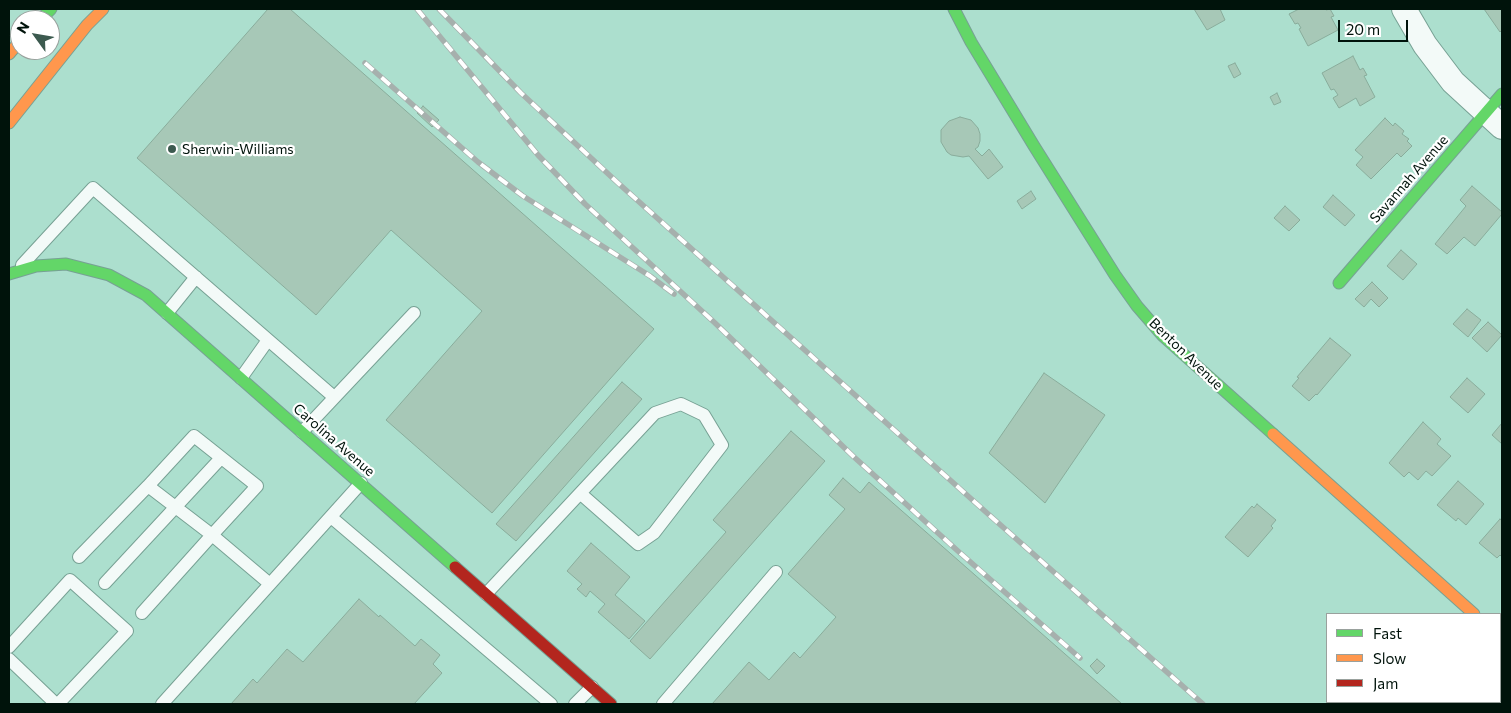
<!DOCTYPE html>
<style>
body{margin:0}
#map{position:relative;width:1511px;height:713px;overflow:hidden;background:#acdfce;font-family:Commissioner,sans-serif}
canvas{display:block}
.frame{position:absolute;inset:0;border:10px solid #00130b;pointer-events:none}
.legend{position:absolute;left:1326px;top:613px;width:175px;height:90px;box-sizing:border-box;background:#fff;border:1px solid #99a19d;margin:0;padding:6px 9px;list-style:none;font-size:15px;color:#00130b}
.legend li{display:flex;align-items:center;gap:10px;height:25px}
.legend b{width:25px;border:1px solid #99a19d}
.north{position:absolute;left:10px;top:10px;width:50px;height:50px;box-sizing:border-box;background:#fff;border:1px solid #99a19d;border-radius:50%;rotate:302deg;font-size:14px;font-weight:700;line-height:20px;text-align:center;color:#00130b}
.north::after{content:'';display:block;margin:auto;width:18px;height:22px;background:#3c5a4f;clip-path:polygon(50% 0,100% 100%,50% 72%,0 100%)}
.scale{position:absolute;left:1338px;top:20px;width:70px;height:22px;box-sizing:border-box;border:2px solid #00130b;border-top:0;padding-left:6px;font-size:15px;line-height:18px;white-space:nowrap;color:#00130b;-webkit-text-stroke:4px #fff;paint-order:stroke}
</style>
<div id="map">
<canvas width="1511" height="713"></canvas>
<div class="frame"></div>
<ul class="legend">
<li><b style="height:6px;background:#63d668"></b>Fast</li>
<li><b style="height:6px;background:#ff974d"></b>Slow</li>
<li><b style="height:6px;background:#b3261e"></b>Jam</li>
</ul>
<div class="north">N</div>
<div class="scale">20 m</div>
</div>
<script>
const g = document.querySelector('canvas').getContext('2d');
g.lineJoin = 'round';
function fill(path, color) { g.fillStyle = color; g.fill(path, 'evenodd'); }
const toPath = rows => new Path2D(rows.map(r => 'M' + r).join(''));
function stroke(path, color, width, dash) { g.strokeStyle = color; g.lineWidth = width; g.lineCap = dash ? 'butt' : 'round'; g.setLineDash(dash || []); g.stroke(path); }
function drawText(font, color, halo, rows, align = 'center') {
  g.font = font + ' Commissioner,sans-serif'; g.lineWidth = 4.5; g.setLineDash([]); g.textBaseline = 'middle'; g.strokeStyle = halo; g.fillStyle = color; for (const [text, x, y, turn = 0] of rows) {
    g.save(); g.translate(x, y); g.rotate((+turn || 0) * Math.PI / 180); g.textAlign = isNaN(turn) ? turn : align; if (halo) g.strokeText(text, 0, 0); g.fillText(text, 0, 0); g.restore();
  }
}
const building = toPath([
 [268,9,290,9,654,329,492,513,386,420,482,311,391,230,316,315,137,158,268,9],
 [1194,9,1220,9,1225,20,1207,30,1194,9],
 [1299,9,1326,9,1326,10,1330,9,1334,16,1331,17,1338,30,1308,46,1299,29,1301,28,1298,23,1295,24,1289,14,1299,9],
 [1484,9,1502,9,1502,30,1500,32,1484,9],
 [1353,56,1360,70,1363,68,1367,75,1364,76,1375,97,1360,106,1356,98,1339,108,1333,98,1338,95,1334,89,1331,90,1322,73,1353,56],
 [1235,63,1241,74,1234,78,1228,66,1235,63],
 [1277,93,1281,102,1274,105,1270,97,1277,93],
 [423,106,439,120,432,127,417,113,423,106],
 [960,117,971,120,978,128,980,134,980,141,978,147,975,149,982,156,989,149,1003,167,988,179,969,156,963,157,951,155,947,152,941,142,941,130,949,121,960,117],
 [1385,118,1393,126,1395,123,1404,131,1402,134,1409,139,1407,141,1412,146,1401,157,1397,153,1371,179,1356,165,1363,157,1355,150,1385,118],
 [1472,186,1502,212,1502,214,1475,246,1464,237,1447,254,1435,244,1466,206,1460,200,1472,186],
 [1031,191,1036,199,1022,209,1017,201,1031,191],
 [1333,195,1355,215,1345,226,1323,207,1333,195],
 [1285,206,1300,220,1289,231,1274,218,1285,206],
 [1401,250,1417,264,1403,280,1387,266,1401,250],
 [1372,282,1388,298,1379,307,1371,299,1364,307,1355,299,1372,282],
 [1467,309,1481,320,1468,337,1453,324,1467,309],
 [1488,322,1502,335,1487,352,1472,338,1488,322],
 [1330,338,1351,355,1317,395,1316,394,1309,401,1292,386,1299,378,1297,377,1330,338],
 [1044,373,1105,415,1045,503,989,453,1044,373],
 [1467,378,1485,394,1468,413,1450,397,1467,378],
 [622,382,642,399,516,541,496,524,622,382],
 [1423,422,1441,439,1437,444,1451,456,1432,476,1426,471,1418,480,1409,472,1404,477,1389,463,1423,422],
 [1502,423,1502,444,1492,435,1502,423],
 [791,431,825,461,650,659,630,641,726,532,713,520,791,431],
 [843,478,860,493,869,482,1122,704,712,704,749,662,769,680,794,652,800,658,836,617,788,574,845,509,829,495,843,478],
 [1458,481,1484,504,1466,525,1458,518,1456,521,1437,505,1458,481],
 [1257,504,1276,520,1271,526,1273,528,1248,557,1225,537,1252,506,1254,508,1257,504],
 [1500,519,1502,521,1502,557,1500,555,1497,558,1479,543,1500,519],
 [591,543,630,577,615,595,645,621,629,639,598,612,605,604,590,591,586,597,577,589,582,584,567,571,591,543],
 [359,599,379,617,380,615,415,646,421,639,440,655,433,664,442,673,414,704,231,704,253,679,257,683,287,649,303,662,359,599],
 [1097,659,1105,666,1097,674,1090,666,1097,659]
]);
fill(building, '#a7c8b7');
stroke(building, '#89ac9b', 1);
const lane = toPath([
 [22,265,93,188,334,397],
 [167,313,196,277],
 [241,378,268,340],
 [302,432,414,313],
 [331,517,551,704],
 [79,557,148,486],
 [105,583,221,458],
 [486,594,655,413,681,404,704,415,722,445,654,533,638,544,581,494],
 [142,613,212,535,257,486,194,436,148,486,212,535,270,584],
 [9,647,70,580,127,631,58,704],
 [9,659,56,704],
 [162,704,361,483],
 [575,704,592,687],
 [663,704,776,572]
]);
const street = toPath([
 [1404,9,1425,45,1453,82,1502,127],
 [1500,637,1502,639]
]);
const fast = toPath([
 [954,9,971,42,1034,146,1115,275,1137,306,1163,336,1273,434],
 [40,20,51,9],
 [9,274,36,266,66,264,109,275,146,295,455,567],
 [1339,283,1502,94]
]);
const slow = toPath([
 [9,54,20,41],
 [9,123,87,25,103,9],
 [1273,434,1474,614]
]);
const jam = toPath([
 [455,567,611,704]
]);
stroke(lane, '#77a194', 14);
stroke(street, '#77a194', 26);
stroke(fast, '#77a194', 13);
stroke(slow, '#77a194', 13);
stroke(jam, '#77a194', 13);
stroke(lane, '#f3faf8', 12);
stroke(street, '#f3faf8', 24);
stroke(fast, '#63d668', 11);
stroke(slow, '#ff974d', 11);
stroke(jam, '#b3261e', 11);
const rail = toPath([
 [417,9,538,155,585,204,715,323,854,457,959,552,1080,658],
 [439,9,521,93,618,183,987,513,1203,704],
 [365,63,478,162,523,196,650,276,674,294]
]);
stroke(rail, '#a6b0ad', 5.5);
stroke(rail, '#fff', 4, [11]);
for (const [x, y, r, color] of [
 [172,149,5,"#3c5a4f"]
]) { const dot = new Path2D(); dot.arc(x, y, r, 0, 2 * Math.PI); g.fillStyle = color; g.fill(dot); stroke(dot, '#fff', 2); }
drawText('14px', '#00130b', '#fff', [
 ["Sherwin-Williams",182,149]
], 'left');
drawText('14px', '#00130b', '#fff', [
 ["Savannah Avenue",1409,179,-49],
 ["Benton Avenue",1186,354,44],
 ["Carolina Avenue",334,440,41]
]);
</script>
